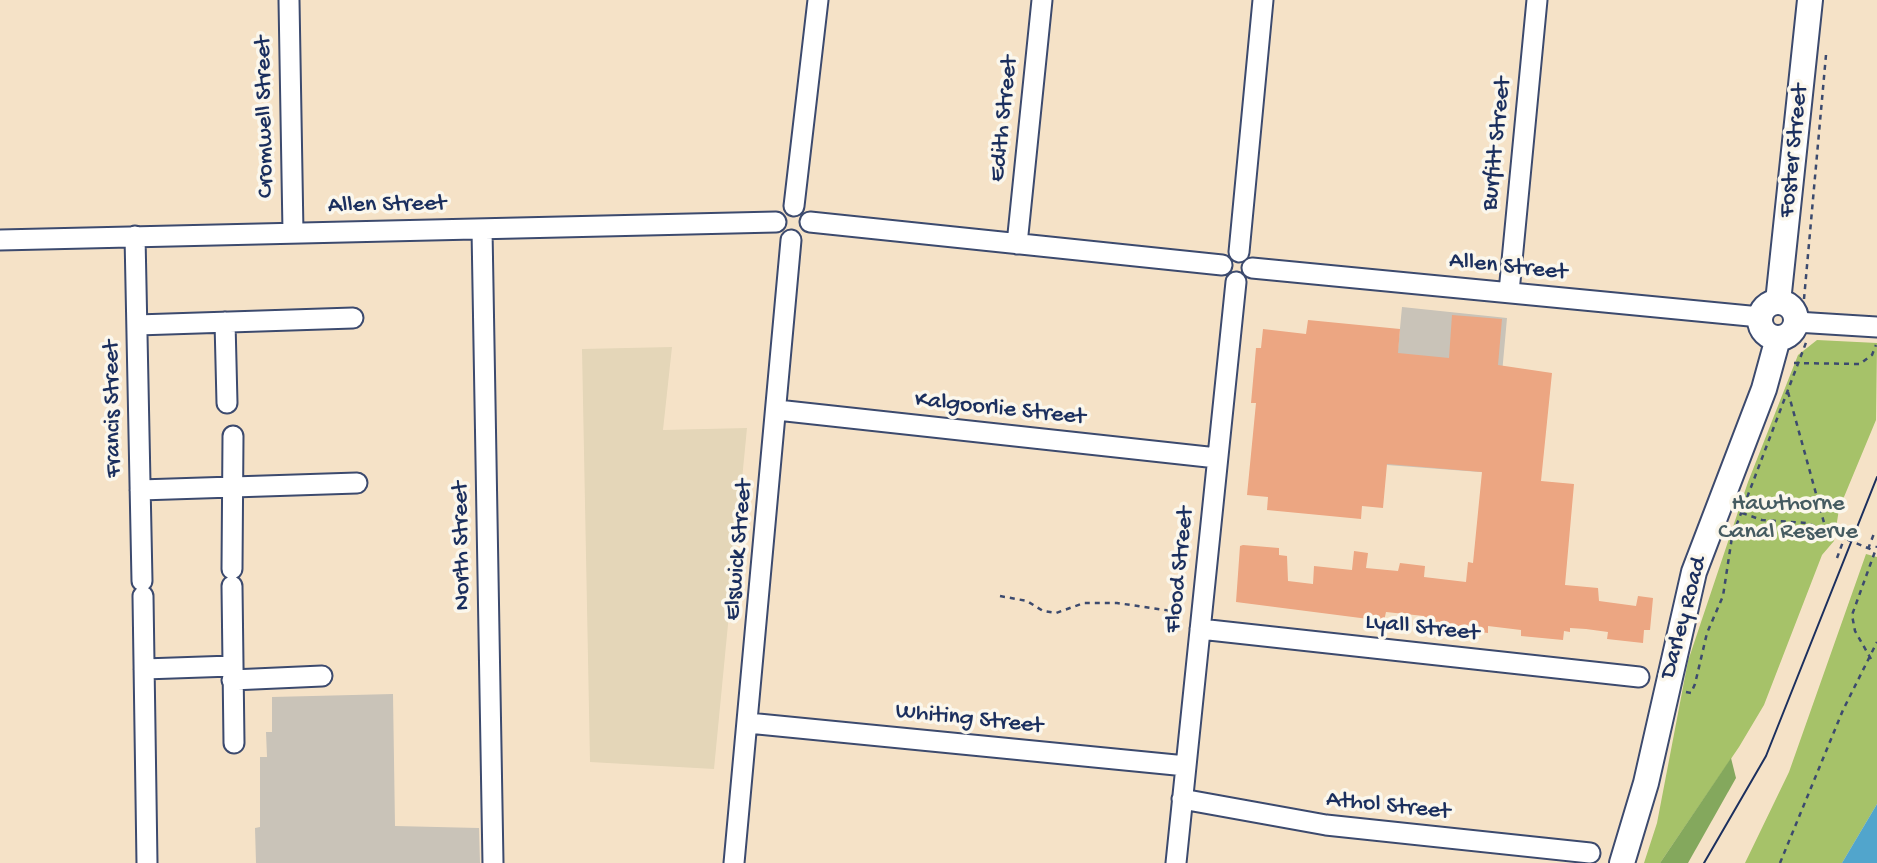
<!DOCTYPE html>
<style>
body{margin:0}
canvas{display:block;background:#f5e2c7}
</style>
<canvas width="1877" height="863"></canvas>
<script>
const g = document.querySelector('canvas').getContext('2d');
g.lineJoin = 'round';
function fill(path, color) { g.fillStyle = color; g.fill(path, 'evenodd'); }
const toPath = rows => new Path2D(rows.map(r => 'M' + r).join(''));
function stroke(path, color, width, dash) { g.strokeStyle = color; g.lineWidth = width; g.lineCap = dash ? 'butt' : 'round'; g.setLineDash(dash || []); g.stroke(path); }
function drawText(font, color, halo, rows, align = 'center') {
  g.font = font + ' "Gochi Hand",sans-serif'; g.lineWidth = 7; g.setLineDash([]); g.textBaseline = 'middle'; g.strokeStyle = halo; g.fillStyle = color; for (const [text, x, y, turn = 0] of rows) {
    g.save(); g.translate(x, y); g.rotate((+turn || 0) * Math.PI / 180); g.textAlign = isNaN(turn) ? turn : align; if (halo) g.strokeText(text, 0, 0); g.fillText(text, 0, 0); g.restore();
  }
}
fill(toPath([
 [672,347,663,430,747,428,714,769,590,762,582,349]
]), '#e4d6b8');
fill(toPath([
 [1402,307,1507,318,1493,473,1387,465],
 [393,694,395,826,479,828,480,863,256,863,255,828,260,827,260,757,267,757,266,732,272,732,272,697]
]), '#c9c3b8');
fill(toPath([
 [1817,340,1877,343,1876,420,1839,509,1834,541,1822,555,1764,705,1739,747,1660,863,1644,863,1657,823,1688,661,1748,482,1798,355],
 [1866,554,1877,557,1877,804,1842,863,1745,863,1789,772]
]), '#a6c269');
fill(toPath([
 [1731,758,1736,778,1688,863,1660,863]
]), '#84a85d');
fill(toPath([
 [1877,804,1877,863,1842,863]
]), '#51a5cc');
fill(toPath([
 [1452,315,1502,319,1498,365,1552,373,1541,481,1574,484,1565,585,1598,588,1599,601,1636,606,1638,596,1653,598,1650,630,1644,630,1643,643,1607,639,1608,632,1586,629,1570,628,1570,632,1564,631,1563,640,1521,636,1521,630,1488,626,1488,633,1464,630,1459,626,1424,623,1424,616,1386,612,1384,621,1236,602,1240,546,1243,545,1279,548,1279,555,1287,556,1288,581,1313,584,1314,566,1352,570,1354,551,1368,553,1366,568,1398,571,1400,563,1425,566,1424,577,1466,582,1468,562,1473,563,1482,472,1387,464,1383,508,1362,506,1361,519,1267,510,1268,497,1247,495,1256,403,1251,403,1256,348,1261,348,1263,329,1306,334,1308,320,1400,329,1398,353,1449,358]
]), '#eca682');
const minor = toPath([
 [289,0,293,232],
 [794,206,818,0],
 [810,222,1222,265],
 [482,229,493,863],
 [135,236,142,581],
 [0,240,776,222],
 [1017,244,1042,0],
 [1239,252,1263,0],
 [1252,268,1760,317],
 [1509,292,1537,0],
 [225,322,227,403],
 [1796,322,1877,327],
 [137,325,353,318],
 [777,410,1217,458],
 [140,490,357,483],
 [232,569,233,436],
 [232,586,234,743],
 [143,596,147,863],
 [1200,629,1639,677],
 [144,669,232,666],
 [232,680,322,676],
 [748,723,1186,766],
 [1182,799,1326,825,1590,853],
 [734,863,791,240],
 [1176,863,1236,282]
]);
const major = toPath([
 [1778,302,1810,0],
 '1760 320a18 18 0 1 1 36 0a18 18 0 1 1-36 0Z',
 [1622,863,1646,783,1694,572,1764,389,1778,338]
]);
stroke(minor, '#3c4a6e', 23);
stroke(major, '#3c4a6e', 28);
stroke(toPath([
 [1804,299,1826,55],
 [1794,363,1860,364,1872,355,1876,345],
 [1788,392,1826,530],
 [1742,513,1762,520,1807,523,1875,551],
 [1868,549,1875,531],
 [1837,558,1844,539],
 [1000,596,1027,601,1043,611,1056,613,1084,603,1117,603,1179,612],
 [1871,659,1855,631,1852,615,1877,546],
 [1686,692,1691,693,1695,684,1707,633,1723,596,1732,537,1807,340],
 [1780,863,1843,710,1877,642]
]), '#3c4a6e', 2.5, [5, 5]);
stroke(minor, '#fff', 19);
stroke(major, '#fff', 24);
stroke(toPath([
 [1704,863,1766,756,1877,477]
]), '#1b2f5e', 2);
drawText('24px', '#1b2f5e', '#fbf7ec', [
 ["Cromwell Street",266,117,-91],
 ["Edith Street",1005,119,-84],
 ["Burfitt Street",1498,144,-84],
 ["Foster Street",1795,151,-84],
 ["Allen Street",387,206,-1],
 ["Allen Street",1508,268,6],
 ["Francis Street",114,409,-91],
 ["Kalgoorlie Street",1000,410,6],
 ["North Street",463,546,-91],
 ["Elswick Street",740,550,-85],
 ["Flood Street",1181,570,-84],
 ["Darley Road",1685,618,-75],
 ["Lyall Street",1422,629,6],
 ["Whiting Street",969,720,6],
 ["Athol Street",1388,807,6]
]);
drawText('24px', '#455b61', '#fbf7ec', [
 ["Hawthorne",1788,505],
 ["Canal Reserve",1788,533]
]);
</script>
